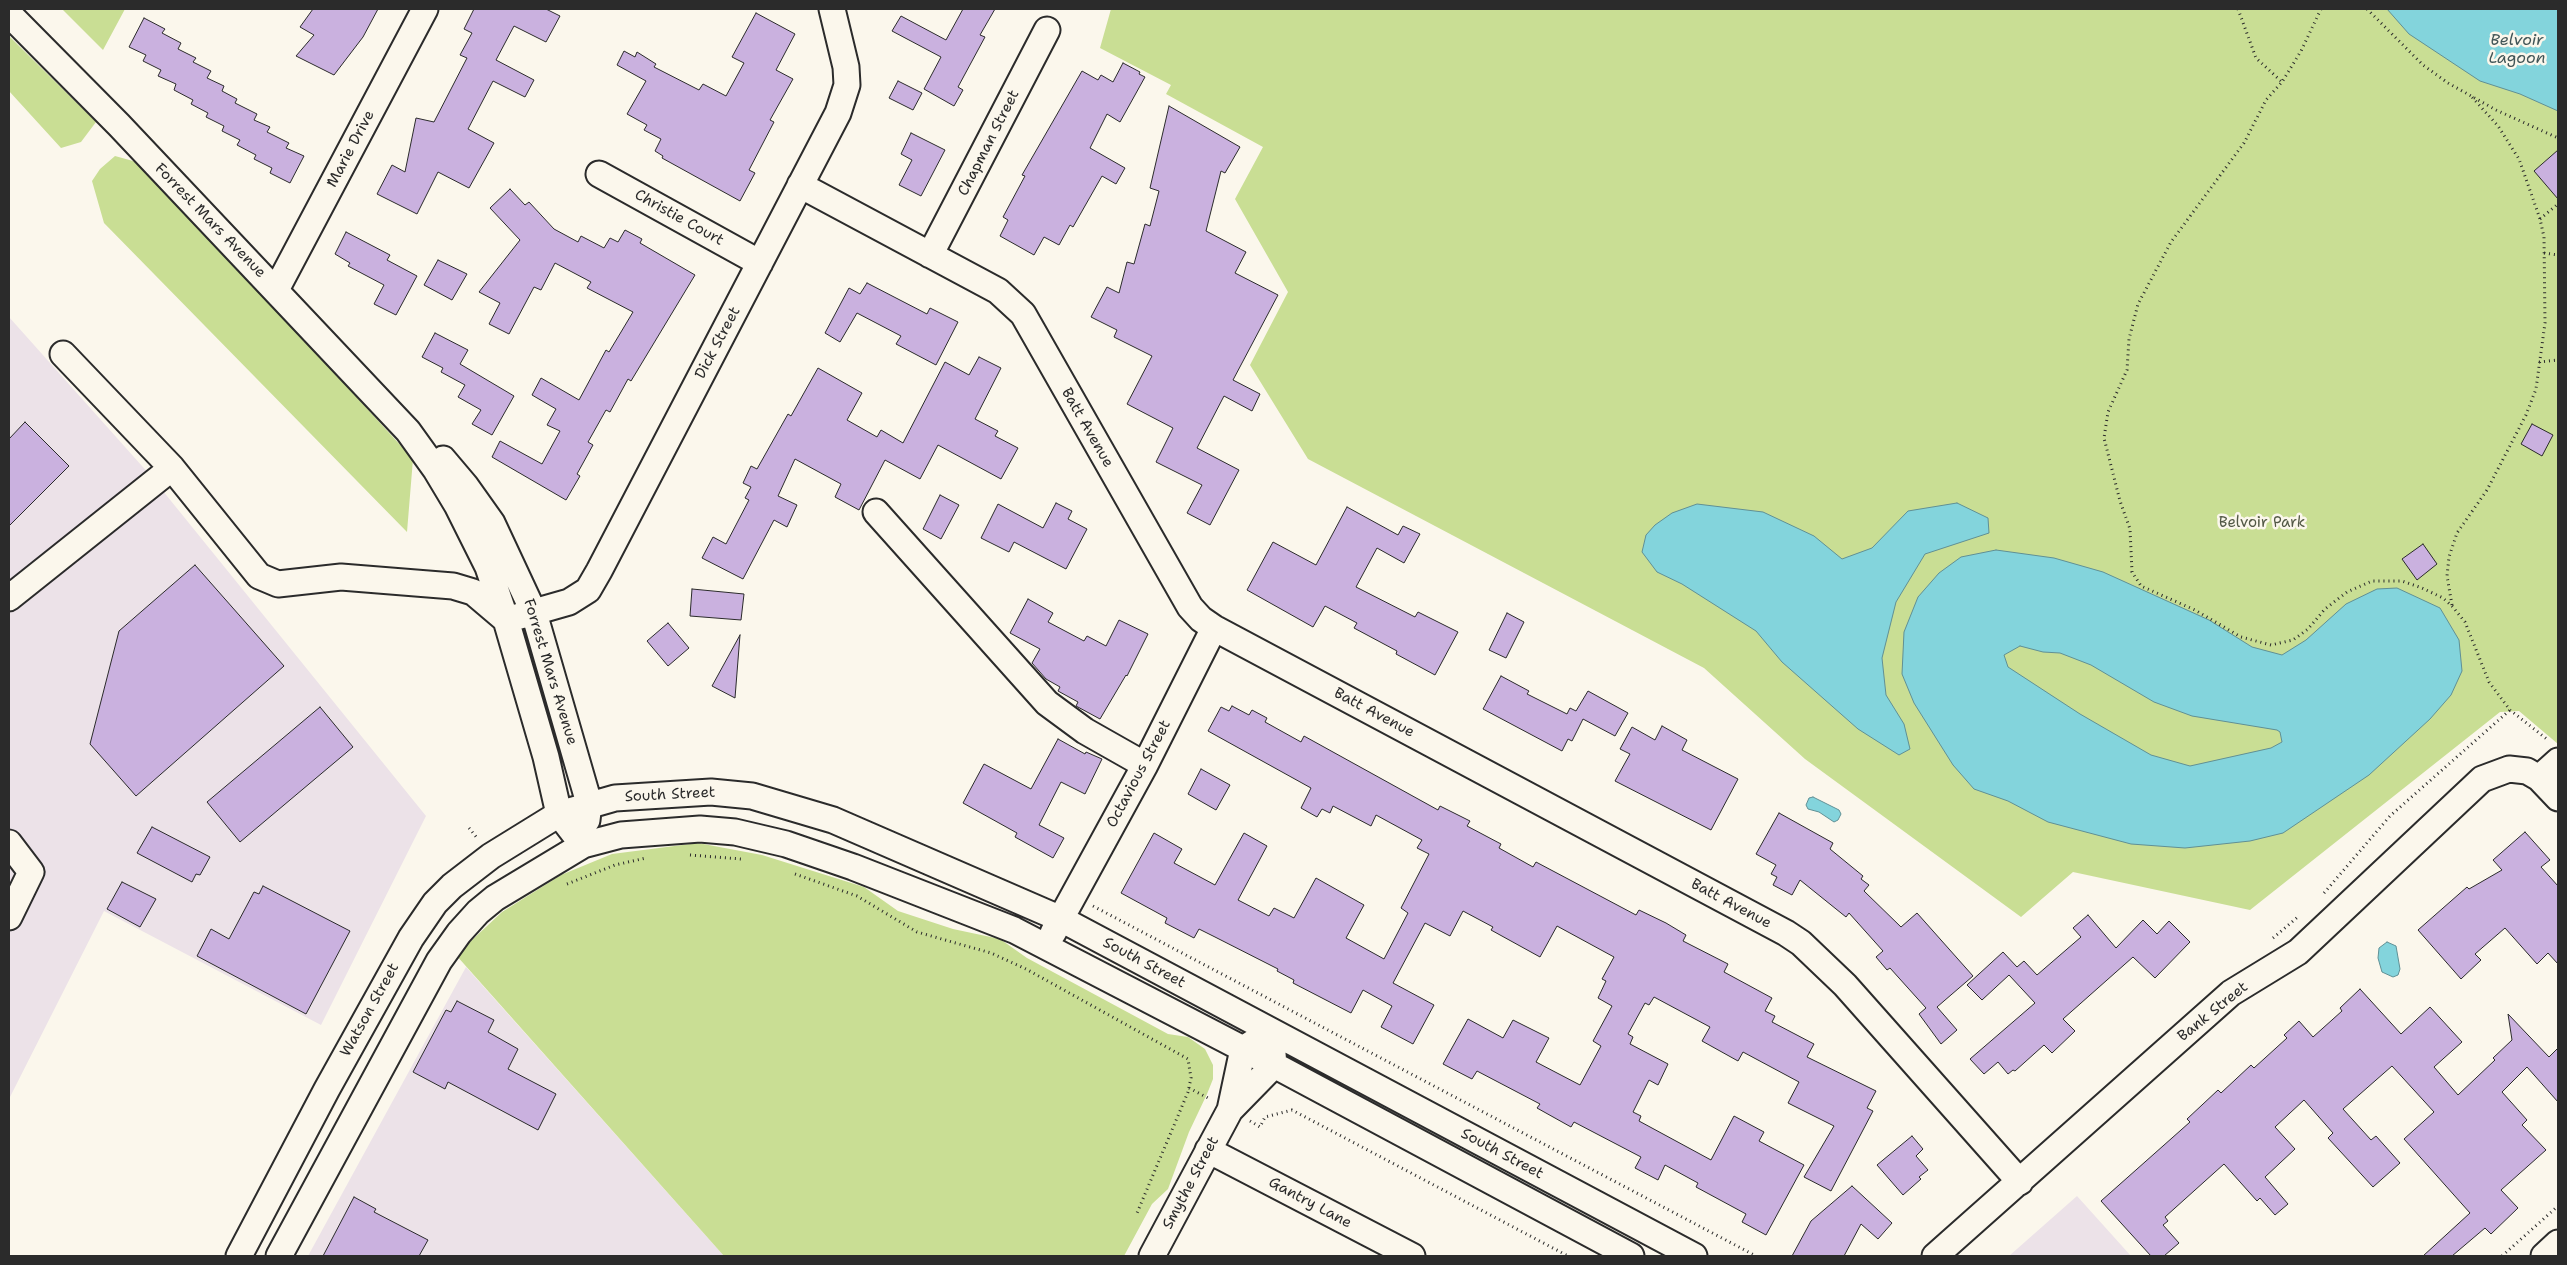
<!DOCTYPE html>
<style>
body{margin:0}
#map{position:relative;width:2567px;height:1265px;overflow:hidden;background:#fbf7ec;font-family:"Shantell Sans",sans-serif}
canvas{display:block}
.frame{position:absolute;inset:0;border:10px solid #2b2b2b;pointer-events:none}
</style>
<div id="map">
<canvas width="2567" height="1265"></canvas>
<div class="frame"></div>
</div>
<script>
const g = document.querySelector('canvas').getContext('2d');
g.lineJoin = 'round';
function fill(path, color) { g.fillStyle = color; g.fill(path, 'evenodd'); }
const toPath = rows => new Path2D(rows.map(r => 'M' + r).join(''));
function stroke(path, color, width, dash) { g.strokeStyle = color; g.lineWidth = width; g.lineCap = dash ? 'butt' : 'round'; g.setLineDash(dash || []); g.stroke(path); }
function drawText(font, color, halo, rows, align = 'center') {
  g.font = font + ' "Shantell Sans",sans-serif'; g.lineWidth = 5; g.setLineDash([]); g.textBaseline = 'middle'; g.strokeStyle = halo; g.fillStyle = color; for (const [text, x, y, turn = 0] of rows) {
    g.save(); g.translate(x, y); g.rotate((+turn || 0) * Math.PI / 180); g.textAlign = isNaN(turn) ? turn : align; if (halo) g.strokeText(text, 0, 0); g.fillText(text, 0, 0); g.restore();
  }
}
fill(toPath([
 [9,317,150,475,426,816,321,1025,104,911,9,1099],
 [466,967,724,1256,308,1256],
 [2077,1196,2131,1256,2009,1256]
]), '#ece2e8');
fill(toPath([
 [62,9,125,9,103,50],
 [1111,9,2558,9,2558,744,2519,711,2500,712,2250,910,2073,872,2021,917,1805,759,1704,668,1308,459,1250,365,1288,292,1235,199,1263,147,1166,94,1171,85,1100,48],
 [9,36,96,122,81,142,61,148,9,91],
 [115,156,133,161,152,173,413,459,407,532,104,223,92,181,100,169],
 [698,843,762,855,864,887,898,911,953,929,1000,939,1027,958,1168,1034,1188,1037,1205,1049,1213,1065,1213,1079,1207,1094,1189,1132,1168,1189,1152,1204,1124,1256,724,1256,456,955,502,912,561,875,612,854]
]), '#c9de94');
const water = toPath([
 [2387,9,2558,9,2558,111,2520,94,2480,81,2409,34,2387,9],
 [1957,503,1988,518,1989,533,1925,554,1896,602,1882,658,1886,695,1904,724,1910,749,1899,755,1858,729,1782,662,1756,631,1682,584,1657,572,1642,552,1646,535,1655,525,1672,513,1697,504,1763,512,1814,536,1842,559,1872,548,1908,511,1957,503],
 [1996,550,2054,558,2103,572,2209,620,2252,647,2282,655,2306,640,2346,604,2377,589,2397,588,2440,608,2459,640,2462,671,2451,695,2430,719,2369,775,2283,833,2250,841,2185,848,2131,844,2048,822,2008,801,1974,789,1953,765,1914,703,1902,674,1904,632,1918,597,1939,573,1961,557,1996,550],
 [2020,646,2043,652,2060,653,2091,665,2154,702,2192,716,2277,730,2280,732,2282,742,2271,748,2190,766,2151,755,2080,714,2008,667,2004,655,2020,646],
 [1813,797,1839,810,1841,814,1838,820,1834,822,1819,812,1808,809,1806,805,1809,798,1813,797],
 [2387,942,2396,946,2400,969,2398,975,2393,977,2382,972,2378,958,2379,948,2387,942]
]);
fill(water, '#83d4dc');
stroke(water, '#609095', 1);
const building = toPath([
 [313,9,378,9,363,37,334,75,296,56,314,35,300,27,313,9],
 [474,9,546,9,560,16,546,42,514,26,496,60,534,80,525,97,493,81,468,129,494,143,469,188,438,172,417,214,377,194,392,165,405,172,416,118,434,122,467,58,460,55,472,33,464,29,474,9],
 [963,9,995,9,980,35,985,37,958,87,963,90,954,106,924,89,941,57,892,31,901,16,946,40,963,9],
 [756,13,795,34,776,70,793,79,770,120,774,122,749,170,755,173,740,201,662,158,663,156,655,151,661,139,644,130,647,125,627,114,646,81,617,65,624,51,635,57,637,52,656,64,654,67,699,90,703,84,726,96,744,63,732,57,756,13],
 [144,18,165,29,162,33,181,43,178,49,196,58,193,62,211,71,207,78,224,86,222,91,237,99,235,103,257,114,254,120,270,127,267,132,289,143,286,148,304,156,290,183,270,173,272,168,254,159,256,155,237,145,240,140,222,131,224,126,206,117,208,113,191,104,193,100,174,90,176,84,158,76,161,70,143,61,146,55,129,47,144,18],
 [1123,63,1140,72,1139,74,1145,77,1120,122,1107,114,1090,148,1125,168,1116,184,1102,176,1073,227,1070,225,1059,245,1044,237,1034,255,1000,236,1008,220,1003,217,1025,176,1022,175,1082,71,1098,80,1101,75,1113,82,1123,63],
 [898,81,922,93,913,110,889,98,898,81],
 [1169,106,1240,147,1225,173,1221,171,1206,231,1246,252,1235,273,1278,295,1233,380,1260,394,1252,411,1224,396,1197,448,1239,470,1210,525,1187,513,1202,485,1156,462,1173,428,1127,404,1152,356,1114,337,1117,330,1091,317,1107,287,1119,293,1127,262,1134,264,1145,224,1150,226,1159,191,1150,188,1169,106],
 [911,133,945,150,921,196,899,185,912,160,901,154,911,133],
 [2558,150,2558,199,2534,171,2558,150],
 [510,189,525,205,529,202,554,229,578,242,581,236,604,248,610,238,618,242,625,230,642,239,640,243,695,275,631,381,628,379,610,412,606,410,588,442,593,445,577,474,580,476,566,500,492,457,500,441,542,464,560,431,547,425,556,409,532,395,541,378,579,400,606,350,609,352,633,312,587,288,591,282,555,263,541,290,534,287,509,334,489,324,500,303,479,292,520,240,490,208,510,189],
 [346,232,390,255,387,260,417,276,396,315,374,304,384,285,348,266,350,263,335,254,346,232],
 [438,260,467,274,452,300,424,285,438,260],
 [867,283,927,314,930,308,958,322,936,365,896,344,901,336,857,313,840,342,825,333,849,288,860,294,867,283],
 [435,333,468,350,460,364,514,396,492,435,472,424,481,410,458,397,465,385,441,372,443,368,422,357,435,333],
 [979,357,1001,368,975,419,998,431,995,436,1018,448,1001,479,938,445,920,479,885,460,859,510,835,497,841,484,795,459,778,496,797,505,787,527,774,520,743,579,702,558,713,537,726,544,749,500,745,498,751,487,743,483,751,466,757,469,788,414,791,416,818,368,862,393,847,420,877,437,881,430,903,443,945,362,969,375,979,357],
 [25,422,69,466,9,526,9,439,25,422],
 [2532,424,2553,435,2542,456,2521,444,2532,424],
 [940,495,959,505,941,539,923,529,940,495],
 [1056,503,1072,511,1068,519,1087,529,1066,569,1014,542,1009,552,981,538,998,504,1043,528,1056,503],
 [1347,507,1398,535,1403,526,1420,534,1404,563,1377,548,1356,587,1415,617,1418,612,1458,632,1435,675,1396,654,1397,651,1354,628,1357,623,1325,606,1313,627,1247,590,1273,542,1316,565,1347,507],
 [2423,544,2437,564,2417,580,2402,559,2423,544],
 [195,565,284,666,136,796,90,744,119,631,195,565],
 [692,589,744,594,741,620,690,616,692,589],
 [1028,599,1053,613,1048,622,1084,641,1087,636,1106,646,1119,620,1148,634,1127,676,1126,675,1100,719,1076,706,1078,702,1058,691,1060,687,1046,679,1032,663,1040,649,1010,633,1028,599],
 [1507,613,1524,622,1506,658,1489,650,1507,613],
 [668,623,689,648,668,666,647,641,668,623],
 [740,635,735,698,712,686,740,635],
 [1501,676,1529,691,1527,694,1567,714,1570,708,1576,711,1588,691,1628,713,1615,736,1583,719,1572,741,1568,739,1562,751,1483,709,1501,676],
 [1232,706,1249,715,1252,710,1267,718,1265,722,1301,742,1304,736,1438,810,1440,806,1470,821,1467,826,1501,844,1499,848,1533,867,1536,862,1636,915,1639,910,1666,923,1686,935,1683,941,1728,964,1724,972,1772,998,1765,1011,1775,1016,1772,1022,1814,1044,1807,1057,1876,1091,1867,1108,1873,1111,1831,1191,1804,1177,1834,1126,1788,1103,1799,1082,1743,1052,1738,1061,1702,1041,1710,1027,1654,997,1649,1005,1645,1003,1628,1034,1633,1037,1630,1044,1668,1064,1658,1085,1649,1080,1633,1112,1641,1116,1639,1121,1711,1160,1734,1116,1764,1132,1759,1141,1804,1165,1766,1235,1742,1222,1746,1214,1696,1187,1698,1183,1665,1165,1658,1180,1635,1168,1641,1157,1574,1122,1571,1127,1537,1108,1540,1104,1477,1071,1472,1079,1443,1064,1468,1019,1503,1038,1513,1020,1549,1038,1536,1062,1580,1085,1601,1046,1593,1041,1612,1006,1598,998,1606,981,1602,979,1614,957,1557,926,1540,957,1491,930,1493,927,1463,911,1450,936,1425,923,1393,983,1434,1005,1413,1044,1381,1027,1392,1006,1363,990,1351,1013,1293,983,1294,980,1277,971,1278,969,1215,937,1199,929,1194,938,1165,923,1167,918,1121,893,1154,833,1182,849,1174,863,1215,885,1244,833,1267,846,1238,900,1269,916,1274,908,1294,918,1316,878,1364,905,1346,938,1384,959,1408,913,1401,908,1429,854,1417,848,1422,840,1376,815,1371,826,1333,806,1330,813,1322,809,1317,817,1301,808,1311,788,1208,731,1221,707,1229,711,1232,706],
 [320,707,353,747,240,842,207,802,320,707],
 [1662,726,1687,740,1682,750,1738,779,1711,830,1615,781,1630,754,1620,749,1632,727,1655,740,1662,726],
 [1058,739,1085,754,1086,752,1102,759,1085,794,1061,782,1039,825,1064,838,1053,858,1015,837,1017,833,963,803,984,764,1031,789,1058,739],
 [1201,769,1230,785,1216,810,1188,794,1201,769],
 [1779,813,1833,843,1830,849,1863,876,1861,879,1869,885,1864,891,1901,927,1917,913,1973,976,1937,1007,1957,1030,1941,1044,1919,1014,1926,1008,1890,968,1887,970,1876,957,1883,951,1849,913,1846,917,1800,880,1792,895,1773,885,1777,877,1771,874,1776,865,1756,854,1779,813],
 [152,827,210,857,200,875,196,874,192,882,137,853,152,827],
 [2525,832,2550,860,2541,867,2558,886,2558,964,2548,953,2537,964,2505,928,2475,954,2481,960,2461,979,2418,930,2467,887,2469,889,2502,870,2493,860,2525,832],
 [122,882,156,899,140,927,107,909,122,882],
 [263,886,350,931,306,1014,197,956,211,929,229,939,254,892,259,894,263,886],
 [2088,915,2116,948,2143,920,2157,934,2169,921,2190,942,2155,978,2133,957,2063,1019,2075,1031,2052,1053,2044,1045,2015,1071,2013,1070,2008,1074,1998,1062,1984,1074,1970,1059,2035,1003,2009,975,1982,1000,1967,985,2003,952,2017,967,2024,961,2037,975,2081,937,2073,928,2088,915],
 [2360,989,2401,1034,2430,1007,2462,1042,2434,1067,2458,1095,2495,1060,2493,1058,2512,1040,2508,1014,2549,1057,2558,1048,2558,1102,2527,1067,2502,1092,2527,1120,2522,1125,2546,1150,2501,1190,2518,1208,2491,1234,2485,1228,2452,1256,2423,1256,2470,1213,2404,1139,2434,1112,2392,1066,2343,1109,2371,1140,2376,1136,2400,1163,2373,1187,2328,1138,2333,1133,2304,1100,2275,1127,2295,1149,2265,1177,2288,1204,2275,1215,2260,1198,2257,1201,2224,1164,2165,1217,2168,1221,2163,1225,2179,1243,2164,1256,2151,1256,2101,1201,2190,1122,2187,1119,2218,1090,2221,1093,2251,1065,2254,1068,2287,1038,2284,1035,2299,1021,2313,1037,2342,1011,2340,1008,2360,989],
 [457,1001,494,1020,488,1032,518,1049,508,1069,556,1094,538,1130,448,1082,445,1089,413,1072,446,1010,451,1012,457,1001],
 [1912,1136,1923,1149,1916,1156,1928,1170,1919,1177,1921,1179,1903,1195,1877,1165,1912,1136],
 [1852,1186,1892,1223,1878,1239,1861,1224,1844,1256,1792,1256,1811,1221,1852,1186],
 [354,1197,376,1209,374,1212,428,1240,419,1256,323,1256,354,1197]
]);
fill(building, '#cab1df');
stroke(building, '#2b2b2b', 1);
const minor = toPath([
 [9,14,119,125,408,431,436,470,457,505,488,567,506,620,546,757,559,814,583,845],
 [599,174,760,263],
 [800,185,998,291,1023,314,1190,607,1201,619,1214,628,1786,933,1801,943,1845,985,2020,1182],
 [930,255,1047,30],
 [276,290,425,9],
 [63,354,172,468,259,576,278,584,341,577,453,586,473,592,506,620,569,602,588,590,599,571,838,113,847,85,846,67,832,9],
 [443,459,465,485,492,523,534,613,589,803,587,820],
 [876,512,1047,703,1085,731,1145,765],
 [9,598,172,468],
 [2539,778,2558,761],
 [9,843,31,872,9,917],
 [1053,933,1145,765,1214,628],
 [1208,1150,1412,1256],
 [239,1256,327,1089,411,938,435,903,452,886,491,856,559,814,615,798,711,792,752,796,833,820,1061,919,1694,1256],
 [279,1256,439,961,459,933,478,912,495,898,583,845,621,835,700,829,735,832,786,844,853,867,1014,930,1274,1065,1631,1256],
 [1152,1256,1230,1110,1243,1049,1271,1031,1274,1065,1230,1110],
 [1935,1256,2231,993,2298,952,2482,779,2509,769,2527,771,2539,778,2558,798],
 [2544,1256,2558,1243]
]);
stroke(minor, '#2b2b2b', 29);
stroke(toPath([
 [2238,9,2256,58,2282,82],
 [2321,9,2301,51,2282,82,2266,100,2244,143,2171,242,2138,304,2129,339,2127,370,2108,412,2104,438,2120,501,2130,529,2132,572,2141,586,2195,610,2241,637,2271,645,2293,640,2308,629,2325,609,2347,592,2372,581,2402,581,2422,588,2443,598,2452,606,2465,622,2489,682,2510,710,2548,740],
 [2367,9,2423,65,2448,83,2496,110,2558,138],
 [2540,219,2558,204],
 [2544,253,2558,255],
 [2539,362,2558,360],
 [2452,605,2447,576,2449,557,2457,533,2487,490,2526,415,2536,389,2545,323,2544,237,2540,219,2519,159,2498,126,2472,97],
 [469,828,477,838],
 [690,855,741,859],
 [795,874,857,896,917,932,991,953,1026,969,1188,1059,1191,1078,1188,1092,1137,1213],
 [567,884,615,865,646,858],
 [2324,893,2390,816,2510,710],
 [1093,906,1756,1256],
 [2273,938,2299,916],
 [1189,1088,1210,1099],
 [1250,1121,1260,1127,1265,1117,1292,1110,1568,1256],
 [2502,1256,2558,1206]
]), '#2b2b2b', 3, [1, 4]);
stroke(minor, '#fbf7ec', 25);
drawText('15px', '#2b2b2b', '#fbf7ec', [
 ["Chapman Street",989,143,-63],
 ["Marie Drive",351,149,-62],
 ["Christie Court",679,218,29],
 ["Forrest Mars Avenue",210,221,46],
 ["Dick Street",718,343,-62],
 ["Batt Avenue",1087,428,60],
 ["Forrest Mars Avenue",550,672,73],
 ["Batt Avenue",1374,713,28],
 ["Octavious Street",1139,774,-62],
 ["South Street",670,795,-3],
 ["Batt Avenue",1731,904,28],
 ["South Street",1144,963,28],
 ["Watson Street",370,1010,-61],
 ["Bank Street",2213,1012,-39],
 ["South Street",1502,1154,28],
 ["Smythe Street",1191,1183,-62],
 ["Gantry Lane",1310,1203,28]
]);
drawText('15px', '#525845', '#fbf7ec', [
 ["Belvoir Park",2262,523]
]);
drawText('italic 16px', '#415557', '#fbf7ec', [
 ["Belvoir",2517,41],
 ["Lagoon",2517,59]
]);
</script>
